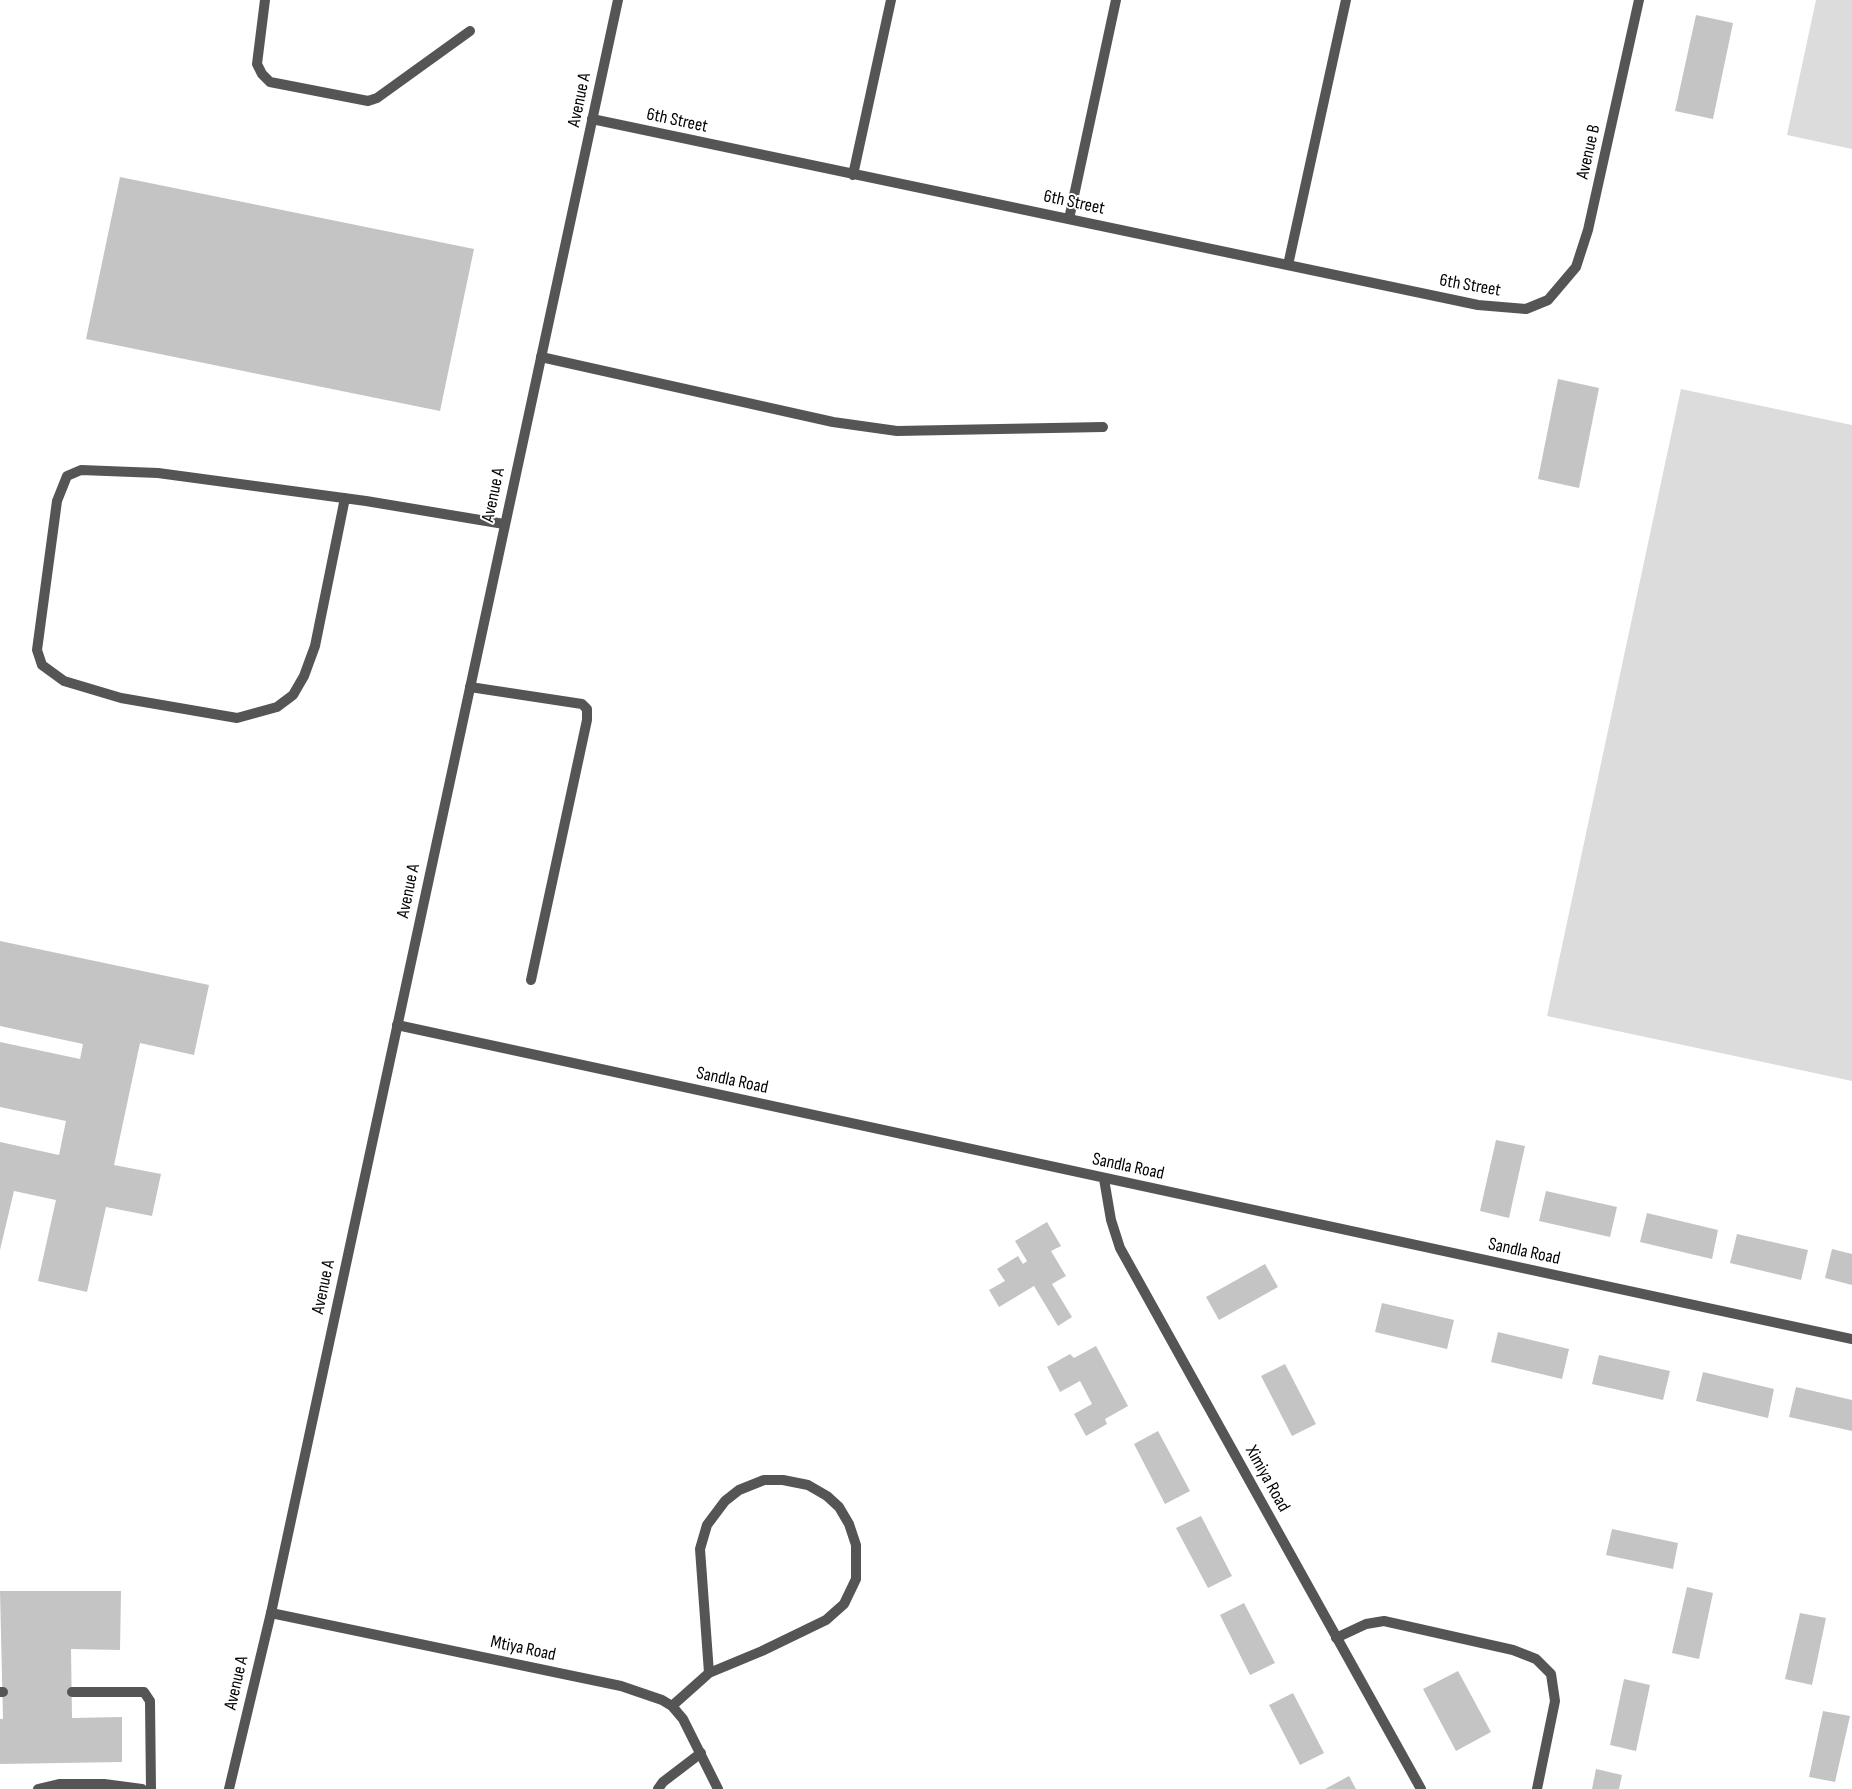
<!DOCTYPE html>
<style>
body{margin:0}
canvas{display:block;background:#fff}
</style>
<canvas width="1852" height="1789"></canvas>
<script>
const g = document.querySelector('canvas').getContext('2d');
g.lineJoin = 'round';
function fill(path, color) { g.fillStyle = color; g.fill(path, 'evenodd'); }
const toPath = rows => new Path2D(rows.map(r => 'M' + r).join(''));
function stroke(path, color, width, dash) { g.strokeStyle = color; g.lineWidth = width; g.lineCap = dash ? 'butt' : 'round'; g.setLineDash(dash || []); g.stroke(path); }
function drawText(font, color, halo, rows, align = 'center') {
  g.font = font + ' "Sofia Sans Condensed",sans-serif'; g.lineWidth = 4; g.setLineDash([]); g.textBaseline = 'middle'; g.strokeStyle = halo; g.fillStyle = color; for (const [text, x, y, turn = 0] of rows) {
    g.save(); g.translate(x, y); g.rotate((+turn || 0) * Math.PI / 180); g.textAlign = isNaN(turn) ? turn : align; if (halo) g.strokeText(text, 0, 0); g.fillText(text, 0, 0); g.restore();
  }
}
fill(toPath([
 [1816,0,1852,0,1852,149,1787,135],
 [1681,389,1852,425,1852,1081,1547,1016]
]), '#dcdcdc');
fill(toPath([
 [1696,15,1733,23,1713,119,1675,111],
 [120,177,474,249,440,411,86,339],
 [1558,379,1599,388,1579,488,1538,479],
 [0,941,209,985,194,1055,140,1043,114,1165,161,1174,152,1216,106,1207,87,1292,38,1281,56,1200,14,1191,0,1250,0,1142,59,1155,66,1121,0,1107,0,1042,80,1059,83,1044,0,1026],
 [1496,1140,1525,1146,1509,1218,1480,1211],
 [1546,1191,1617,1207,1610,1237,1539,1221],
 [1647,1213,1718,1230,1712,1259,1640,1242],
 [1047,1222,1061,1246,1051,1251,1066,1276,1052,1284,1072,1317,1058,1326,1034,1286,999,1307,989,1290,1005,1281,997,1269,1018,1256,1023,1264,1027,1261,1015,1241],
 [1737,1234,1808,1250,1801,1280,1730,1263],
 [1832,1249,1852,1254,1852,1285,1825,1278],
 [1265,1264,1278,1287,1219,1320,1206,1297],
 [1382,1303,1454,1320,1447,1349,1375,1332],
 [1498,1332,1569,1349,1562,1379,1491,1362],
 [1096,1346,1128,1406,1105,1419,1107,1424,1086,1436,1074,1414,1092,1404,1080,1381,1060,1392,1047,1367,1070,1354,1074,1358],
 [1599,1355,1670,1371,1663,1400,1592,1384],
 [1285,1364,1316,1424,1292,1436,1261,1376],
 [1703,1372,1774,1389,1768,1418,1696,1401],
 [1796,1387,1852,1400,1852,1431,1789,1417],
 [1158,1431,1190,1491,1165,1504,1134,1444],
 [1201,1516,1232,1576,1208,1588,1176,1528],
 [1612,1529,1678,1543,1673,1569,1606,1555],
 [1687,1587,1713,1593,1699,1659,1672,1653],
 [0,1591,121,1591,120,1650,71,1649,72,1718,122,1717,122,1762,0,1764,0,1719,3,1719],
 [1244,1603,1275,1663,1250,1675,1220,1615],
 [1800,1613,1826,1618,1812,1685,1785,1679],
 [1458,1671,1491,1732,1456,1751,1423,1689],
 [1624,1679,1650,1685,1636,1751,1610,1745],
 [1293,1693,1324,1753,1300,1765,1269,1705],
 [1823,1711,1850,1716,1835,1782,1809,1777],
 [1596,1769,1622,1775,1619,1789,1592,1789],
 [1349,1776,1356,1789,1325,1789]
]), '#c4c4c4');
stroke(toPath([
 [265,0,257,64,262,74,270,82,368,101,377,98,470,31],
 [541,357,833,422,897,431,1103,427],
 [345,498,315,646,304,676,293,695,277,707,237,718,121,698,64,681,42,665,37,650,57,501,67,476,81,470,158,473,366,501,504,524],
 [470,687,582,704,587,709,587,720,531,980],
 [1336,1638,1366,1624,1384,1621,1513,1650,1536,1659,1551,1674,1555,1701,1537,1789],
 [0,1692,3,1692],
 [72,1692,144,1692,150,1701,151,1789],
 [672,1706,709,1673,762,1651,826,1620,844,1604,856,1579,856,1545,849,1524,839,1507,827,1496,808,1485,783,1480,764,1480,739,1490,725,1501,707,1525,700,1549,709,1673],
 [38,1789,59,1784,104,1784,142,1789],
 [658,1789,663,1782,701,1753]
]), '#555', 10);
stroke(toPath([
 [592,119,1478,305,1526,309,1548,300,1576,267,1588,230,1639,0],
 [853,175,891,0],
 [1069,219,1116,0],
 [1288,265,1346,0],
 [397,1025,1852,1339],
 [1104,1179,1111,1220,1120,1248,1421,1789],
 [271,1613,621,1686,662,1700,672,1706,683,1719,718,1789]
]), '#555', 10);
stroke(toPath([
 [229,1789,271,1613,618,0]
]), '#555', 10);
drawText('18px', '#000', '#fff', [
 ["Avenue A",580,100,-78],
 ["6th Street",677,121,12],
 ["Avenue B",1589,152,-77],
 ["6th Street",1074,203,12],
 ["6th Street",1470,286,10],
 ["Avenue A",494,495,-78],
 ["Avenue A",409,891,-78],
 ["Sandla Road",732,1081,12],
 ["Sandla Road",1128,1167,12],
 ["Sandla Road",1524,1252,12],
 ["Avenue A",324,1287,-78],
 ["Ximiya Road",1267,1479,61],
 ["Mtiya Road",523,1649,12],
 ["Avenue A",237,1683,-77]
]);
</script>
